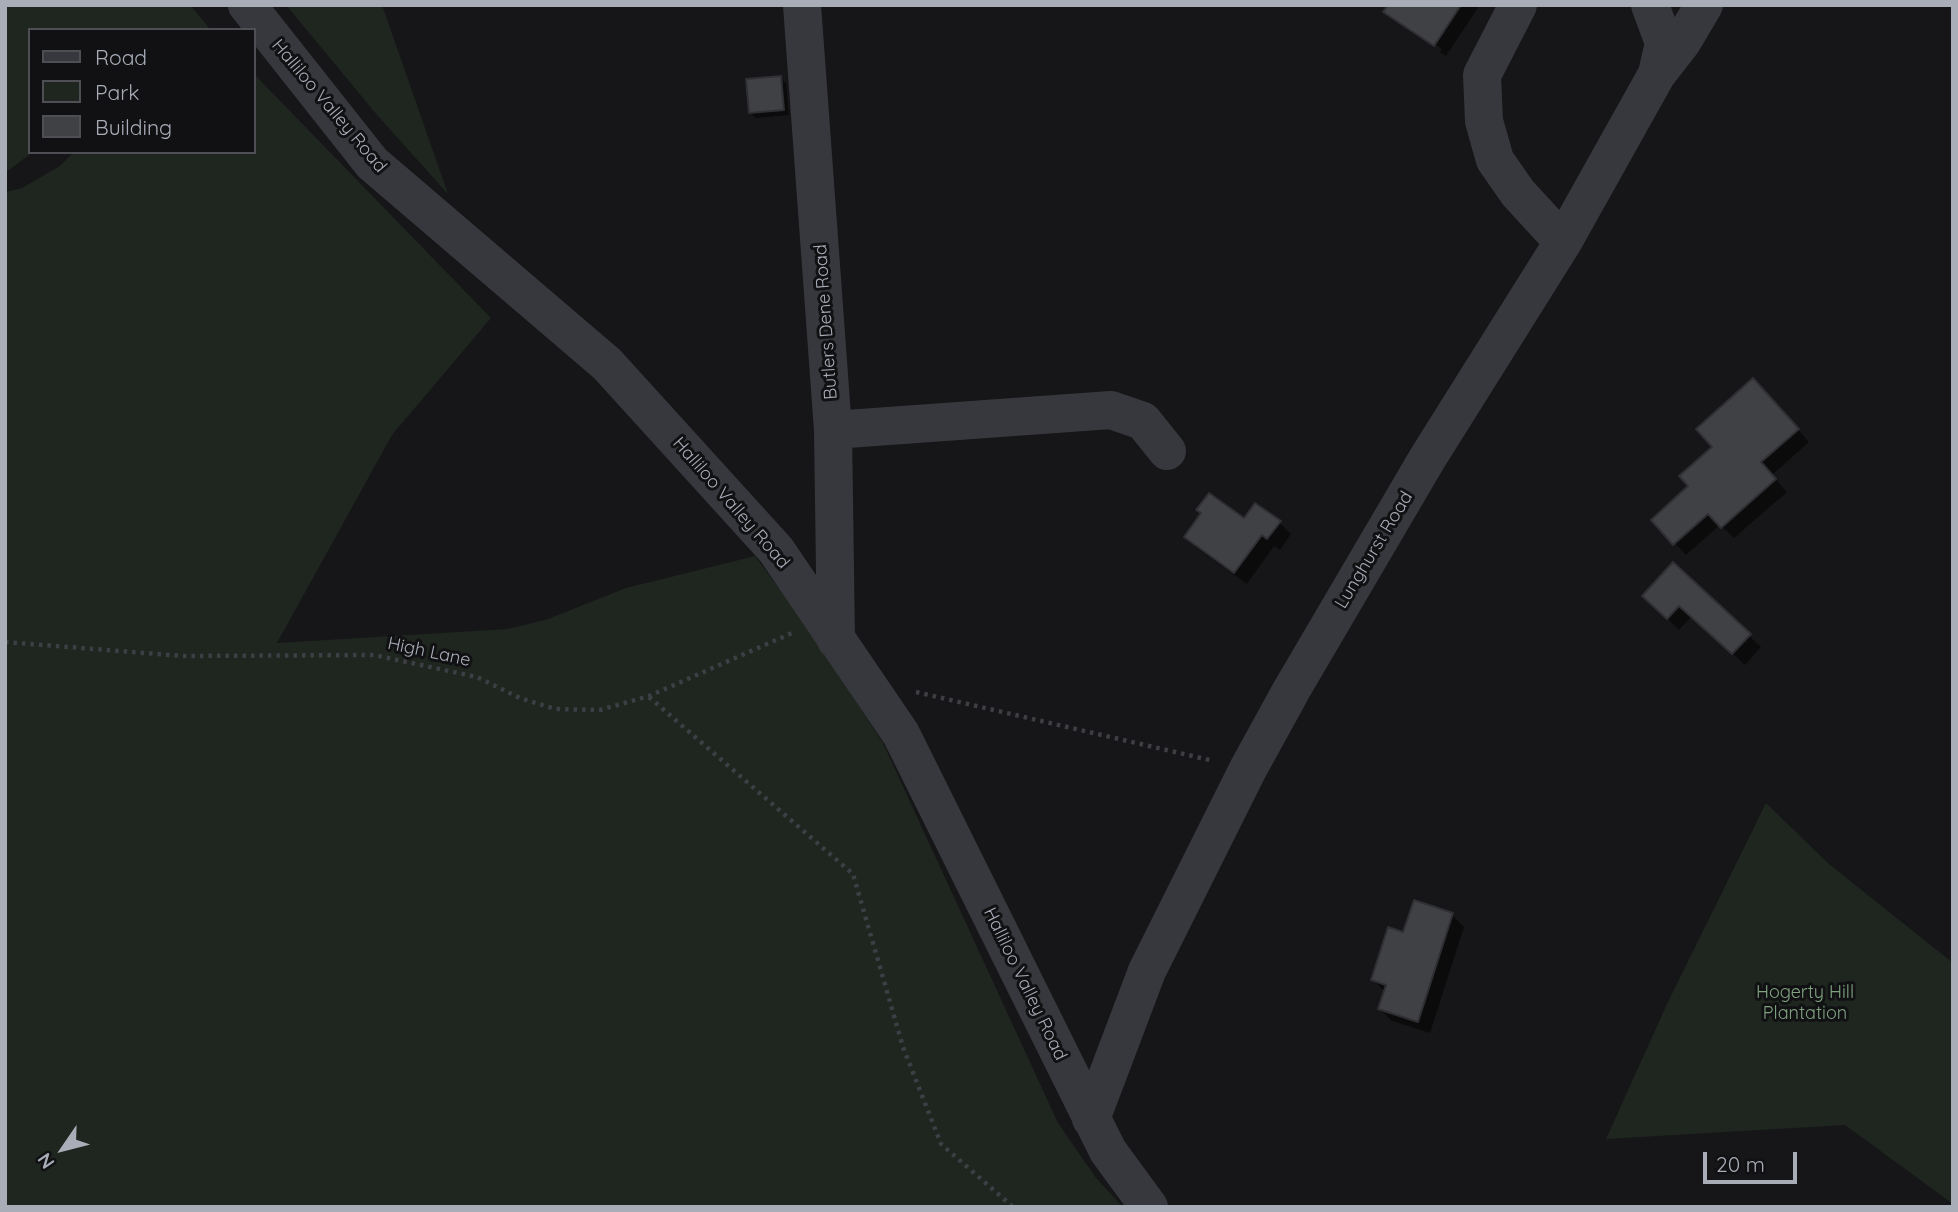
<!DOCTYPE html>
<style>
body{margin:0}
#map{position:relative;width:1958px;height:1212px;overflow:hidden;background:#161618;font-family:Quicksand,sans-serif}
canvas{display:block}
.frame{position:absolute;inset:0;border:7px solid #a8adb8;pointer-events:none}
.legend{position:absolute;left:28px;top:28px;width:228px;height:126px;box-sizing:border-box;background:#111113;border:2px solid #4d4f55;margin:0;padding:9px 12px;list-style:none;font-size:21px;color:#a8adb8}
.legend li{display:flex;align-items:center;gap:14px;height:35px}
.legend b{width:35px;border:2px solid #4d4f55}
.north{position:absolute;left:28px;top:1114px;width:70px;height:70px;-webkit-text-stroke:5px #111113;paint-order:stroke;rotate:235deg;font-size:19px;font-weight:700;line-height:28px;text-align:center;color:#a8adb8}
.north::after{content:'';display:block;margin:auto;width:24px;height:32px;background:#a8adb8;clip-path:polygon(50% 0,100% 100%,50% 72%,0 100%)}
.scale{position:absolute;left:1703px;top:1152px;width:94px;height:32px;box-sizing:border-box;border:4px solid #a8adb8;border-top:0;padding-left:9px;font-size:21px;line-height:24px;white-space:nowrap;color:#a8adb8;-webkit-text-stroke:5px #111113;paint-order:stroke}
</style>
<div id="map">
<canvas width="1958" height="1212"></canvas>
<div class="frame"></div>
<ul class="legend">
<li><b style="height:9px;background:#37383d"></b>Road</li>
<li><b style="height:19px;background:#1e261f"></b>Park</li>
<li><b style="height:19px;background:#404145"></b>Building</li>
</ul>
<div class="north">N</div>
<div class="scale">20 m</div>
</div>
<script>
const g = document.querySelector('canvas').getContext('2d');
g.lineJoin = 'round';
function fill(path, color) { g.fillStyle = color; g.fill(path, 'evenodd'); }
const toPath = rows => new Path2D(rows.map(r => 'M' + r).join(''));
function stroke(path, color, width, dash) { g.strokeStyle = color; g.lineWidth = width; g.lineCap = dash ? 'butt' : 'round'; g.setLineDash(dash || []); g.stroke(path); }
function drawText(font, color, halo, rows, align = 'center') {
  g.font = font + ' Quicksand,sans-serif'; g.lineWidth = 6; g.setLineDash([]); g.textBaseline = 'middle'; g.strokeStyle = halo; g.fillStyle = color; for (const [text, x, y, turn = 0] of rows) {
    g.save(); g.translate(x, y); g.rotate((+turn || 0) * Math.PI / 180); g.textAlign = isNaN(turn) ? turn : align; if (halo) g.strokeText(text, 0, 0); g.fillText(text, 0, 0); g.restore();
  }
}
fill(toPath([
 [5,5,190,5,211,30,30,30,30,152,33,152,5,173],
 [286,5,382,5,448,194,377,115],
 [254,74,491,318,392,435,277,643,508,629,548,619,626,588,755,556,807,626,883,743,1058,1123,1096,1178,1123,1207,5,1207,5,192,22,188,60,166,74,152,254,152],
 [1766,803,1829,864,1953,963,1953,1204,1845,1125,1606,1139,1667,1004]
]), '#1e261f');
fill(toPath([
 [1390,5,1480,5,1446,56,1397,23,1440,52,1442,49,1397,19,1397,23,1386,12],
 [780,78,786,83,789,115,756,118,750,113],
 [1765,392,1809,442,1772,475,1787,492,1734,538,1720,525,1686,555,1675,543,1691,486,1714,447],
 [1244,521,1279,522,1291,534,1280,550,1274,546,1247,584,1198,549,1186,537],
 [1673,565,1761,647,1745,665,1692,616,1679,630,1656,608],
 [1452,915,1464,927,1430,1033,1392,1021,1380,1009,1385,992,1373,980,1404,934]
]), '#0007');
const building = toPath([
 [1388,5,1461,5,1434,46,1383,12,1388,5],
 [781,76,784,110,749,113,746,79,781,76],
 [1753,378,1799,429,1761,462,1776,479,1721,528,1708,514,1673,545,1651,520,1688,486,1679,476,1712,447,1696,429,1753,378],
 [1209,493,1244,518,1255,503,1281,521,1267,539,1262,535,1234,573,1184,537,1201,513,1196,510,1209,493],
 [1673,562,1751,634,1732,654,1679,606,1667,619,1642,596,1673,562],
 [1414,900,1453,913,1418,1022,1378,1009,1386,985,1371,980,1388,927,1403,932,1414,900]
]);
fill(building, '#404145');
stroke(building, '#303034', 2);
stroke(toPath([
 [5,642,183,656,374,655,477,677,520,698,555,709,600,710,649,696,792,633],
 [916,692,1214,761],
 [649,697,853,874,903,1047,941,1144,1013,1207]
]), '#3d3f44', 4.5, [3.5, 5]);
stroke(toPath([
 [247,5,372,163,607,364,776,550,901,734,1108,1151,1149,1207],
 [802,5,833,430,836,640],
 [1518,5,1482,75,1484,121,1495,160,1518,193,1563,242],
 [1650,5,1664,43,1657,74],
 [833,430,1111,410,1143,421,1167,451],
 [1091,1119,1147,971,1248,769,1292,689,1427,459,1563,242,1657,74,1682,42,1704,5]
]), '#37383d', 38);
drawText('18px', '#a8adb8', '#111113', [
 ["Halliloo Valley Road",329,106,50],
 ["Butlers Dene Road",826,322,-94],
 ["Halliloo Valley Road",731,503,49],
 ["Lunghurst Road",1374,550,-59],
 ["High Lane",429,652,12],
 ["Halliloo Valley Road",1025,984,64]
]);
drawText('18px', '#7fa381', '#111113', [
 ["Hogerty Hill",1805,993],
 ["Plantation",1805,1014]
]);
</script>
